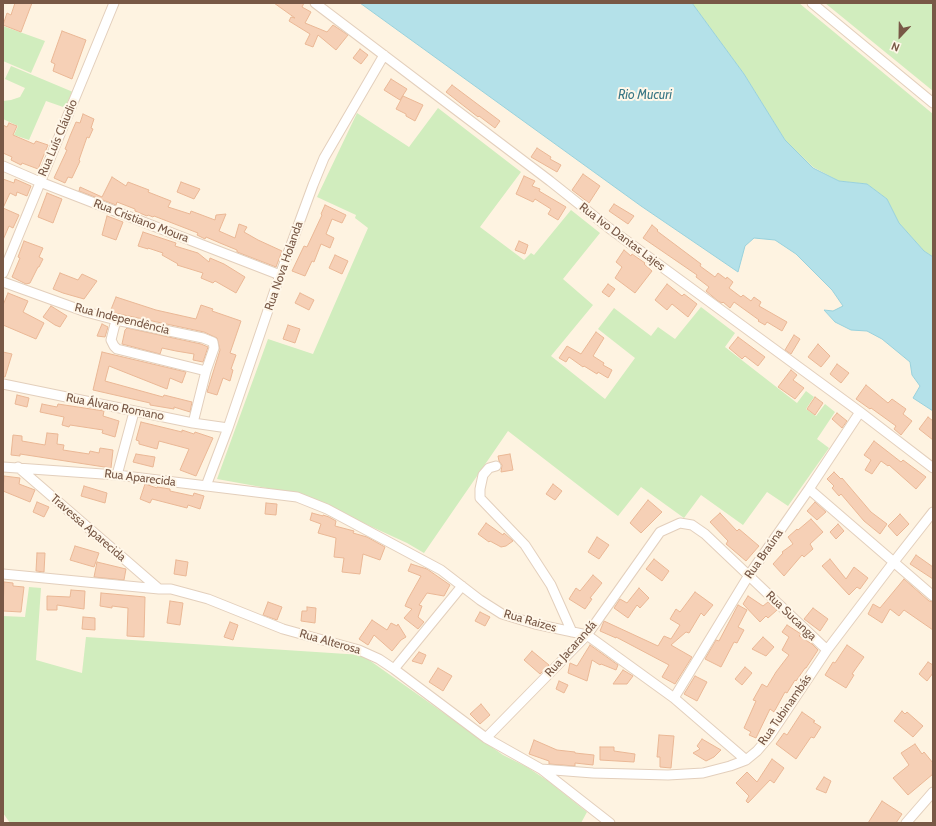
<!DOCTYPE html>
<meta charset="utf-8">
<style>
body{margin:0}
#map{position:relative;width:936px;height:826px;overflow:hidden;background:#fef3e1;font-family:Cabin,sans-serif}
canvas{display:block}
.frame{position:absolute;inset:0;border:4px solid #785846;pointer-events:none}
.north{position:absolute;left:880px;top:16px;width:40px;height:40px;-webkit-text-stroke:3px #fff7e9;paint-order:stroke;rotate:202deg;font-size:11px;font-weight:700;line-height:16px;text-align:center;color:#785846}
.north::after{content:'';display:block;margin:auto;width:14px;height:18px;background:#785846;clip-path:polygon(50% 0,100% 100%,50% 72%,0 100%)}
</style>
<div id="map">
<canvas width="936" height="826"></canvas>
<div class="frame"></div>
<div class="north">N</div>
</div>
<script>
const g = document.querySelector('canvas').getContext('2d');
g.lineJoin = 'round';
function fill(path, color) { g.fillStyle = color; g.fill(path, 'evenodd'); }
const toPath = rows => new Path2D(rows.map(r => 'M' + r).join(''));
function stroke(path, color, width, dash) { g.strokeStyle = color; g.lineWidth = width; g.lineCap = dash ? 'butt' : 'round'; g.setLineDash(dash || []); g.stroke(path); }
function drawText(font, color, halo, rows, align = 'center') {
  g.font = font + ' Cabin,sans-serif'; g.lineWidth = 4; g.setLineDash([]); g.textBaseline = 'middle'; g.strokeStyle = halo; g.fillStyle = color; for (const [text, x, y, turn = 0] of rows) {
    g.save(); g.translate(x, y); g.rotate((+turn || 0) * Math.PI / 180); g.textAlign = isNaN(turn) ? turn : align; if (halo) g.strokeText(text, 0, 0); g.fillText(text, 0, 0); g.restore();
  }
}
fill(toPath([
 [692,3,799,3,933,114,933,257,924,251,899,223,887,199,867,184,839,181,813,167,785,140,744,74],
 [825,3,933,3,933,91],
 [3,26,45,41,31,73,3,61],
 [11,66,73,92,66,108,46,101,29,140,14,135,18,126,3,119,3,101,11,100,20,97,25,88,5,79],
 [438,108,521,172,480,227,524,260,531,253,534,255,571,210,600,233,563,279,593,305,551,356,605,399,635,358,598,329,614,308,651,336,658,327,675,339,701,307,735,333,725,347,797,403,806,391,814,397,806,409,816,416,825,404,835,412,817,439,829,448,788,506,767,492,743,525,701,495,684,518,641,487,618,516,508,431,424,553,407,543,300,494,217,479,268,339,313,354,368,228,355,218,356,215,317,197,357,113,409,147],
 [29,587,41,588,36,660,82,673,86,637,362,655,503,755,527,767,548,781,587,812,581,823,10,823,3,813,3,616,25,617]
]), '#d1edbe');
const water = toPath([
 [360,3,692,3,744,74,785,140,813,168,839,181,867,184,887,199,899,223,924,251,933,257,933,411,913,398,920,386,912,375,910,362,882,339,867,331,851,330,835,322,824,310,833,311,843,306,832,290,796,254,775,240,754,238,745,246,738,272,641,206,360,3]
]);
fill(water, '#b4e1e9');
stroke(water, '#99d1dc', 1);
const building = toPath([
 [15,3,32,3,21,32,3,25,7,13,11,15,15,3],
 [274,3,304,3,302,7,311,12,305,23,327,32,333,25,348,35,336,50,318,35,313,47,305,44,310,34,289,21,291,17,295,18,274,3],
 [62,31,86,40,72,79,53,71,55,64,51,62,62,31],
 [360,49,368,55,361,64,353,58,360,49],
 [391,79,407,89,400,100,384,90,391,79],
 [452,85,500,121,495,128,479,116,478,117,446,92,452,85],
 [403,96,423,105,415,121,406,116,406,114,396,109,403,96],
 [83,114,94,119,91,128,93,129,89,138,87,137,79,160,80,161,72,178,68,177,65,183,54,178,67,150,65,149,70,136,76,122,80,123,83,114],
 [9,123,17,126,13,135,34,144,36,141,48,145,38,169,22,163,21,165,11,160,12,157,3,153,3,125,7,127,9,123],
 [537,148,551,157,550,159,561,165,557,172,531,157,537,148],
 [583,174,600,186,589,203,572,190,583,174],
 [524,176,535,181,532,186,540,189,539,191,566,207,558,220,548,214,551,209,535,199,533,202,516,194,524,176],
 [112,177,126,186,128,182,149,190,148,192,171,201,168,207,190,214,191,211,215,220,216,215,226,214,219,231,235,238,239,224,247,227,244,232,258,240,282,251,276,267,237,252,237,250,220,243,206,237,205,239,197,235,198,233,154,216,153,217,148,215,147,216,135,211,135,209,117,202,116,205,79,191,80,187,102,197,112,177],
 [3,179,14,183,15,179,31,186,27,196,17,192,16,196,10,193,3,208,19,215,13,228,9,226,3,240,3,179],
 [181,182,200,189,194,199,177,192,181,182],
 [47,193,62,199,53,223,38,217,47,193],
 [614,204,634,216,628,224,609,211,614,204],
 [325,205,346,215,342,223,332,219,326,234,334,238,330,248,321,244,314,262,312,261,305,276,292,271,304,246,307,247,322,215,321,214,325,205],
 [107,216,123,222,116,240,102,235,107,216],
 [652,225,658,230,657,231,701,264,700,266,715,277,718,273,726,279,727,277,733,282,729,288,741,297,743,295,751,301,754,297,761,302,759,306,787,322,782,331,767,322,765,325,758,321,759,320,734,302,730,308,723,302,722,303,718,301,706,291,709,287,696,277,697,275,643,238,652,225],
 [143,232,176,243,175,246,198,253,209,262,210,258,224,264,245,277,236,293,215,281,213,283,201,278,203,273,177,265,178,264,162,255,163,253,148,248,148,249,138,246,143,232],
 [24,241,43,248,39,257,43,259,39,267,38,267,30,283,26,284,12,277,20,258,18,257,24,241],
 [519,241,528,245,525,254,515,250,519,241],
 [624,250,631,256,632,254,645,263,644,264,652,271,635,293,615,278,622,267,616,262,624,250],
 [335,255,348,261,342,274,329,268,335,255],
 [60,273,78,280,82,274,97,281,84,299,63,293,53,289,60,273],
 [608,284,615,289,609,297,602,292,608,284],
 [667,284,682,296,684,294,697,304,688,317,672,304,667,310,655,300,667,284],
 [8,293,28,301,23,312,44,323,36,339,3,325,3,305,8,293],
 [300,293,314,300,309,310,295,303,300,293],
 [116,297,156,310,196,319,201,305,213,309,212,311,241,321,230,353,236,355,231,369,233,370,230,381,223,378,217,395,207,392,220,350,217,338,204,332,110,312,116,297],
 [51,306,67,316,60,327,55,325,43,317,51,306],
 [102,324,108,327,105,337,97,336,102,324],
 [288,325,300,329,295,343,283,339,288,325],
 [127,328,201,344,208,347,203,362,193,360,194,354,176,351,162,348,160,354,122,344,125,330,127,328],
 [596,332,604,338,593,356,604,363,603,365,612,370,608,378,598,372,597,374,584,366,583,367,569,357,566,362,559,358,567,346,581,354,596,332],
 [794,335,800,339,791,354,785,350,794,335],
 [738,337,765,357,758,366,745,356,742,359,729,348,738,337],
 [818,344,830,356,821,367,808,357,818,344],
 [3,352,12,354,5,377,3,377,3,352],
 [102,352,186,372,182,383,170,378,167,389,109,366,105,381,163,397,164,395,192,402,190,412,174,407,174,409,150,405,150,403,93,390,102,352],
 [837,364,849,373,841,383,830,374,837,364],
 [791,370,797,375,793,380,804,388,795,399,778,387,791,370],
 [866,385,888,403,892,399,906,409,903,414,912,421,901,435,894,429,896,426,871,408,870,409,856,399,866,385],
 [17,395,29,398,27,407,15,404,17,395],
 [815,397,823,403,815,415,807,409,815,397],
 [42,404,57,407,58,404,104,411,103,416,119,421,115,437,102,433,103,430,70,425,69,427,62,425,64,417,40,412,42,404],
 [837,413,847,421,842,428,832,419,837,413],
 [928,417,933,421,933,440,919,429,928,417],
 [141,422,182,432,182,430,194,434,195,432,213,438,196,476,180,470,189,449,159,441,157,449,139,444,139,441,136,440,141,422],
 [47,433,58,434,57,444,64,445,63,450,89,454,90,451,99,453,100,448,113,450,111,468,20,454,20,456,11,455,13,435,22,436,22,441,45,445,47,433],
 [874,441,901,462,903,460,926,477,916,489,889,465,888,466,881,461,872,474,865,470,871,460,864,455,874,441],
 [136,454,155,457,153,467,133,462,136,454],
 [510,454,513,470,501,472,502,465,499,461,498,456,510,454],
 [834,472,841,479,842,478,871,512,887,524,880,534,864,521,841,494,839,496,832,488,834,486,827,479,834,472],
 [4,476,20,478,19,484,35,490,30,502,3,491,4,476],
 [145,484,157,488,157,487,170,489,170,491,193,496,194,493,204,496,200,509,188,505,187,508,152,499,150,503,140,499,145,484],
 [553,484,562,491,555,500,546,494,553,484],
 [84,486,107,493,105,503,81,496,84,486],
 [648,500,662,512,641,533,630,523,648,500],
 [37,502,49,507,44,517,33,512,37,502],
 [815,502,826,512,817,520,807,511,815,502],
 [266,503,277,504,276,515,265,514,266,503],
 [312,513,323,516,323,515,329,517,336,521,335,526,354,531,353,533,367,537,385,547,380,560,363,554,360,574,342,572,344,558,334,557,336,538,318,533,321,524,310,520,312,513],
 [720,513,737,531,739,529,759,546,746,561,726,544,728,541,710,522,720,513],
 [900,514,909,524,897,536,888,526,900,514],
 [811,519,823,532,810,544,813,549,804,557,802,555,784,576,773,564,783,553,782,552,793,544,788,537,797,529,798,530,811,519],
 [486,523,503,535,504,533,513,541,506,546,501,547,490,541,489,542,478,534,486,523],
 [838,524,844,531,836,539,830,532,838,524],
 [597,537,609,545,599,559,588,552,597,537],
 [75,546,99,553,94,567,70,560,75,546],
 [37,553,45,553,44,572,36,571,37,553],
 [916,555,933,567,933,579,910,564,916,555],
 [654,559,669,571,662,581,646,569,654,559],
 [830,559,846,579,854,567,868,578,860,589,857,587,849,595,822,566,830,559],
 [176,560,188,562,186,576,174,574,176,560],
 [97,562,126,569,124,580,94,577,97,562],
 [411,564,427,569,450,585,444,596,427,593,419,605,422,606,418,617,424,622,418,629,404,618,412,609,405,606,408,599,421,576,408,571,411,564],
 [593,575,602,583,590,598,592,599,585,609,569,599,576,588,580,591,593,575],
 [904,579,929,601,933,602,933,630,904,610,899,616,890,609,882,623,868,614,873,604,880,608,904,579],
 [4,582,13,583,13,586,24,587,21,612,3,611,4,582],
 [639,588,649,598,640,608,637,605,628,618,614,608,620,599,627,603,639,588],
 [71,590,85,591,84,609,57,605,57,610,47,610,47,596,70,597,71,590],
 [695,592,713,605,704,616,701,613,689,633,686,632,671,645,692,657,675,684,662,677,669,665,616,637,616,638,600,631,604,621,658,646,664,636,671,639,680,625,670,619,676,609,680,612,695,592],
 [101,593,145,597,144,637,127,636,128,608,112,606,112,608,100,606,101,593],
 [748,596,763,606,768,602,777,610,768,618,766,616,760,622,743,604,748,596],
 [170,601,183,603,180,625,167,623,170,601],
 [268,602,282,607,277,620,263,615,268,602],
 [738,605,747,610,738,627,744,630,737,643,734,642,721,667,705,659,716,640,719,641,738,605],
 [307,607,316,608,315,623,301,621,302,611,307,611,307,607],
 [813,608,828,619,820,631,804,619,813,608],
 [480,612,490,617,485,626,475,621,480,612],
 [83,617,95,618,95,630,82,629,83,617],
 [372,620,387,630,391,623,397,626,398,624,406,637,401,640,392,651,374,635,368,645,359,639,372,620],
 [230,622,238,625,233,640,224,637,230,622],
 [787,625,801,634,799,636,812,644,818,650,806,668,805,668,796,681,795,680,787,693,785,692,774,712,770,709,756,738,749,735,751,732,744,728,756,701,753,700,762,684,767,687,776,672,789,655,782,650,789,637,782,632,787,625],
 [763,637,774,647,766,656,752,649,763,637],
 [590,645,618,665,616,670,601,664,600,665,592,660,587,681,568,673,570,663,577,666,590,645],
 [847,645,864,657,852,674,854,675,846,688,825,675,833,662,835,663,847,645],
 [532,651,549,665,540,674,524,660,532,651],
 [419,652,426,655,422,664,412,661,419,652],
 [928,662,933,665,933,673,927,681,919,674,928,662],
 [745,667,752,673,742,685,735,679,745,667],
 [438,668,452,676,443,691,429,682,438,668],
 [623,670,633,676,627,684,613,684,623,670],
 [695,676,707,682,697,701,684,694,695,676],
 [559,681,568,685,564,693,556,689,559,681],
 [481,704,490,715,480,724,470,714,481,704],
 [902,711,905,714,907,712,923,726,913,737,894,721,902,711],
 [802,712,815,721,813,722,821,727,814,738,811,737,796,759,776,744,784,733,787,735,802,712],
 [659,735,674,736,671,768,660,767,660,757,657,757,659,735],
 [702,739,721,750,714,757,706,761,693,753,700,749,697,746,702,739],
 [534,740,557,750,575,752,575,753,594,755,593,765,575,763,575,766,549,764,549,761,529,754,534,740],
 [915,744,922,754,924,752,933,763,933,774,908,795,893,778,909,765,901,753,915,744],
 [600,747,614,747,614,751,635,754,634,762,600,760,600,747],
 [772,759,784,768,774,783,770,780,748,803,746,801,749,796,736,783,747,772,757,782,772,759],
 [824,777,831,781,826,793,816,789,824,777],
 [882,801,902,814,896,823,868,823,882,801]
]);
fill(building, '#f6d0b6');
stroke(building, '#eab795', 1);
const street = toPath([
 [315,3,550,181,609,228,860,412,933,468],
 [812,3,933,103],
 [3,166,40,182,280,275],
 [3,273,114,3],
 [3,282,86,312,116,320,203,338,213,342,214,348,206,371,193,423],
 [116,320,111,340,114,346,117,349,206,371],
 [3,384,193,423,228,428],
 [496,466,489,468,483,475,480,489,480,498,525,545,551,585,572,632],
 [3,467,117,475,297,497,327,509,441,570,480,600,502,614,535,624,587,635,674,698,746,760],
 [18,467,159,589],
 [117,475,134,412],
 [206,486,228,428,280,275,313,185,324,158,384,55],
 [809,489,933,596],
 [3,574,159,589,171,589,208,599,283,629,359,650,379,659,394,669,486,738,541,769,610,823],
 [394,669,462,586],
 [674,698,749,575,809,489,860,412],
 [486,738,587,635,660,532,680,523,692,525,705,534,827,650],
 [541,769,593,773,668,775,703,773,730,766,746,760,757,751,769,737,827,650,893,563,933,512],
 [906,823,933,792]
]);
stroke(street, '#e3cfbc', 11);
stroke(street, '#fff', 9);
drawText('12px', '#785846', '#fff7e9', [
 ["Rua Luís Cláudio",58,138,-67],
 ["Rua Cristiano Moura",141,221,21],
 ["Rua Ivo Dantas Lajes",622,237,37],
 ["Rua Nova Holanda",284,266,-71],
 ["Rua Independência",122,319,14],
 ["Rua Álvaro Romano",115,407,11],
 ["Rua Aparecida",140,478,7],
 ["Travessa Aparecida",88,528,41],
 ["Rua Braúna",764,554,-55],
 ["Rua Sucanga",791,616,44],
 ["Rua Raizes",530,621,16],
 ["Rua Alterosa",330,642,16],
 ["Rua Jacarandá",571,649,-48],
 ["Rua Tubinambás",785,710,-55]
]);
drawText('italic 13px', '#3b7886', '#fff7e9', [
 ["Rio Mucuri",645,95]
]);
</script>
